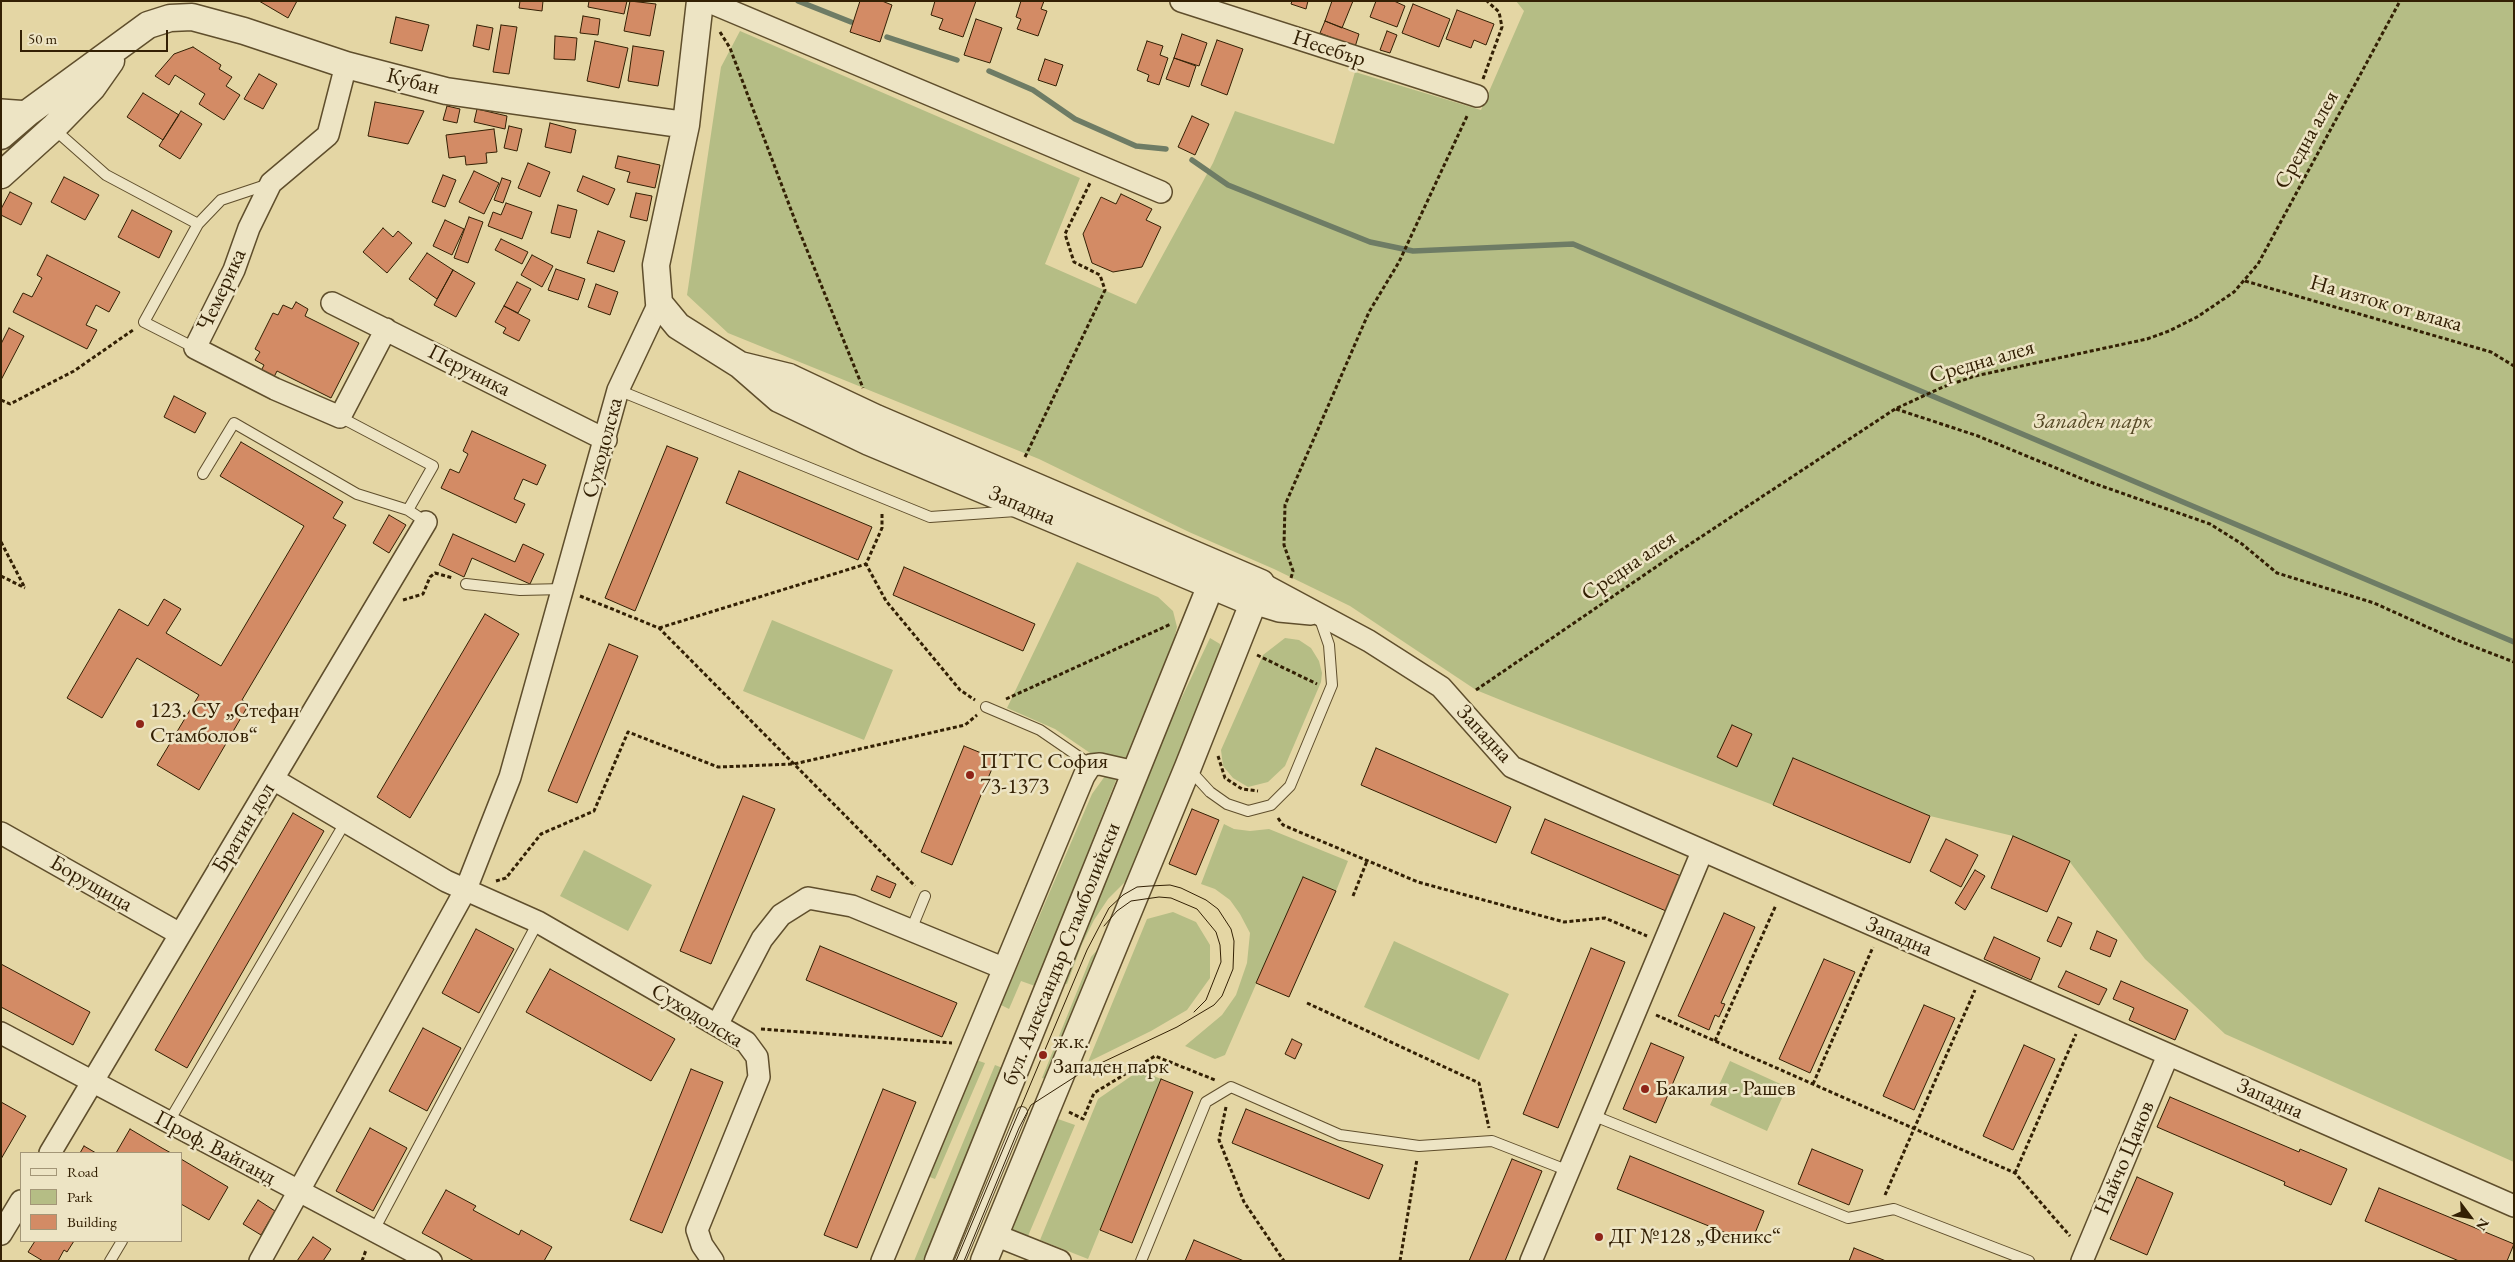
<!DOCTYPE html>
<meta charset="utf-8">
<style>
body{margin:0}
#map{position:relative;width:2515px;height:1262px;overflow:hidden;background:#e4d6a4;font-family:"EB Garamond",serif}
canvas{display:block}
.frame{position:absolute;inset:0;border:2px solid #332004;pointer-events:none}
.legend{position:absolute;left:20px;top:1152px;width:162px;height:90px;box-sizing:border-box;background:#ede4c4;border:1px solid #a39677;margin:0;padding:6px 9px;list-style:none;font-size:15px;color:#332004}
.legend li{display:flex;align-items:center;gap:10px;height:25px}
.legend b{width:25px;border:1px solid #a39677}
.north{position:absolute;left:2445px;top:1192px;width:50px;height:50px;-webkit-text-stroke:4px #ede4c4;paint-order:stroke;rotate:121deg;font-size:14px;font-weight:700;line-height:20px;text-align:center;color:#332004}
.north::after{content:'';display:block;margin:auto;width:18px;height:22px;background:#332004;clip-path:polygon(50% 0,100% 100%,50% 72%,0 100%)}
.scale{position:absolute;left:20px;top:30px;width:148px;height:22px;box-sizing:border-box;border:2px solid #332004;border-top:0;padding-left:6px;font-size:15px;line-height:18px;white-space:nowrap;color:#332004;-webkit-text-stroke:4px #ede4c4;paint-order:stroke}
</style>
<div id="map">
<canvas width="2515" height="1262"></canvas>
<div class="frame"></div>
<ul class="legend">
<li><b style="height:6px;background:#ede4c4"></b>Road</li>
<li><b style="height:14px;background:#b5bd85"></b>Park</li>
<li><b style="height:14px;background:#d38b65"></b>Building</li>
</ul>
<div class="north">N</div>
<div class="scale">50 m</div>
</div>
<script>
const g = document.querySelector('canvas').getContext('2d');
g.lineJoin = 'round';
function fill(path, color) { g.fillStyle = color; g.fill(path, 'evenodd'); }
const toPath = rows => new Path2D(rows.map(r => 'M' + r).join(''));
function stroke(path, color, width, dash) { g.strokeStyle = color; g.lineWidth = width; g.lineCap = dash ? 'butt' : 'round'; g.setLineDash(dash || []); g.stroke(path); }
function drawText(font, color, halo, rows, align = 'center') {
  g.font = font + ' "EB Garamond",serif'; g.lineWidth = 5; g.setLineDash([]); g.textBaseline = 'middle'; g.strokeStyle = halo; g.fillStyle = color; for (const [text, x, y, turn = 0] of rows) {
    g.save(); g.translate(x, y); g.rotate((+turn || 0) * Math.PI / 180); g.textAlign = isNaN(turn) ? turn : align; if (halo) g.strokeText(text, 0, 0); g.fillText(text, 0, 0); g.restore();
  }
}
fill(toPath([
 [1516,1,2514,1,2514,1162,2225,1034,2145,959,2069,861,2013,836,1930,816,1793,758,1773,805,1513,705,1476,690,1350,606,1274,569,1189,532,1039,459,728,333,687,295,721,67,740,31,1080,178,1045,264,1136,304,1213,163,1235,111,1334,144,1355,72,1481,110,1524,11],
 [1077,562,1158,597,1173,611,1177,627,1174,639,1125,759,1104,754,1093,755,1055,729,1007,708],
 [772,620,893,670,864,740,743,691],
 [1210,638,1220,644,1220,654,1138,860,1128,879,1108,899,1094,920,1082,944,1067,984,1059,981,1154,756],
 [1285,638,1299,640,1311,648,1319,661,1322,673,1321,682,1285,766,1268,782,1248,787,1233,778,1223,766,1221,750,1263,655],
 [1105,776,1116,780,1035,986,1021,981,1009,1009,1001,1005,1092,794],
 [1224,824,1234,829,1250,831,1269,829,1348,861,1336,891,1303,877,1225,1055,1215,1059,1185,1046,1222,1015,1236,995,1247,963,1250,933,1240,914,1230,900,1215,889,1201,884],
 [584,850,652,885,628,931,560,896],
 [1173,912,1196,922,1210,945,1210,978,1187,1010,1151,1031,1088,1062,1147,919],
 [1108,938,1050,1080,1042,1078,1091,957],
 [1394,941,1509,994,1479,1060,1364,1007],
 [976,1060,985,1063,935,1179,927,1176],
 [1730,1061,1787,1087,1767,1131,1710,1105],
 [995,1065,1005,1069,926,1261,914,1261],
 [1140,1070,1161,1079,1088,1259,1040,1240,1098,1099],
 [1058,1119,1075,1125,1028,1236,1011,1230]
]), '#b5bd85');
stroke(toPath([
 [798,1,851,22],
 [887,37,957,60],
 [989,71,1033,90,1075,119,1136,146,1166,149],
 [1192,160,1228,185,1370,242,1413,251,1573,244,2514,642]
]), '#6e7c65', 5.5);
const building = toPath([
 [259,1,297,1,288,18,259,1],
 [520,1,543,1,542,11,519,8,520,1],
 [589,1,627,1,624,14,588,7,589,1],
 [630,1,656,4,650,36,624,31,630,1],
 [860,1,882,1,892,5,880,42,850,32,860,1],
 [935,1,976,1,963,37,939,29,943,19,931,15,935,1],
 [1021,1,1044,1,1041,9,1047,11,1038,36,1017,29,1021,19,1016,17,1021,1],
 [1292,1,1308,1,1306,9,1291,4,1292,1],
 [1332,1,1353,1,1342,28,1325,21,1332,1],
 [1376,1,1394,1,1405,6,1397,27,1370,17,1376,1],
 [1413,4,1450,19,1439,47,1402,33,1413,4],
 [1457,10,1494,24,1486,45,1474,40,1471,48,1446,39,1457,10],
 [583,16,600,19,598,35,580,33,583,16],
 [396,17,429,25,422,51,390,43,396,17],
 [976,19,1002,28,990,63,964,55,976,19],
 [1325,21,1359,34,1355,47,1320,33,1325,21],
 [477,25,493,28,489,50,473,46,477,25],
 [501,25,517,27,509,74,493,72,501,25],
 [1387,31,1397,35,1390,53,1380,50,1387,31],
 [1182,34,1207,43,1199,66,1174,58,1182,34],
 [555,36,577,38,575,60,554,59,555,36],
 [1217,40,1243,49,1227,95,1201,85,1217,40],
 [595,41,628,48,619,88,587,81,595,41],
 [1147,41,1163,46,1160,55,1168,58,1159,85,1147,81,1149,75,1137,70,1147,41],
 [633,46,664,51,658,86,628,81,633,46],
 [193,47,221,65,219,69,232,77,226,86,240,95,224,120,199,104,205,94,175,75,169,85,155,76,174,54,193,47],
 [1174,58,1196,66,1189,87,1166,79,1174,58],
 [1045,59,1063,65,1056,86,1038,80,1045,59],
 [259,74,277,84,263,109,244,99,259,74],
 [143,93,179,115,163,140,127,117,143,93],
 [375,102,424,111,408,144,368,136,375,102],
 [447,106,460,109,457,123,443,120,447,106],
 [477,109,507,116,505,129,474,122,477,109],
 [181,111,202,124,180,159,159,146,181,111],
 [1192,116,1209,124,1195,155,1178,147,1192,116],
 [550,123,576,130,571,153,545,147,550,123],
 [509,126,522,129,517,151,504,148,509,126],
 [494,129,497,152,486,153,487,163,466,165,465,156,449,158,446,135,494,129],
 [618,156,660,165,655,188,627,182,630,172,615,168,618,156],
 [528,163,550,172,540,197,518,188,528,163],
 [474,171,499,183,484,214,459,202,474,171],
 [443,175,456,180,445,207,432,202,443,175],
 [583,176,615,189,608,205,577,191,583,176],
 [64,177,99,195,85,220,51,202,64,177],
 [502,178,511,181,503,203,494,200,502,178],
 [10,192,32,203,21,225,1,215,1,209,10,192],
 [636,193,652,196,647,221,630,217,636,193],
 [1121,194,1152,209,1146,220,1161,227,1142,267,1113,272,1092,263,1083,234,1101,197,1116,204,1121,194],
 [506,203,532,212,522,239,488,226,493,212,501,215,506,203],
 [558,205,577,210,570,238,551,233,558,205],
 [132,210,172,231,159,258,118,237,132,210],
 [469,217,483,222,468,263,454,258,469,217],
 [445,220,464,229,452,255,433,246,445,220],
 [383,228,393,237,398,231,412,243,387,273,363,252,383,228],
 [598,231,625,241,614,272,587,263,598,231],
 [501,239,528,252,522,264,495,250,501,239],
 [427,253,453,270,437,299,409,279,427,253],
 [47,255,120,292,109,312,96,305,86,325,97,330,87,349,13,312,23,293,32,297,42,278,37,275,47,255],
 [532,255,553,266,542,287,521,275,532,255],
 [556,269,585,279,578,300,548,290,556,269],
 [453,270,475,283,456,317,434,305,453,270],
 [517,282,531,289,518,313,504,306,517,282],
 [596,284,618,292,610,315,588,307,596,284],
 [296,302,308,309,305,316,359,343,331,398,277,371,273,379,260,373,264,365,255,360,260,352,255,349,273,313,278,315,283,305,292,309,296,302],
 [504,306,530,320,519,341,503,333,506,328,495,322,504,306],
 [9,328,24,336,1,380,1,344,9,328],
 [174,396,206,413,195,433,164,417,174,396],
 [472,431,546,465,537,485,523,479,514,499,525,504,516,523,441,488,450,469,459,473,468,454,463,451,472,431],
 [241,442,343,502,333,518,346,525,242,700,249,704,199,790,157,765,199,695,137,658,102,718,67,698,119,609,148,626,164,599,181,609,166,633,221,666,304,526,220,476,241,442],
 [667,446,698,458,635,611,605,598,667,446],
 [739,471,872,527,858,560,726,503,739,471],
 [389,515,406,525,389,553,373,543,389,515],
 [453,534,515,562,523,544,544,554,530,584,472,558,464,577,439,565,453,534],
 [904,567,1035,624,1023,651,893,595,904,567],
 [485,614,519,634,410,818,377,797,485,614],
 [609,644,638,656,577,803,548,791,609,644],
 [1732,725,1752,734,1737,767,1717,757,1732,725],
 [964,746,996,759,952,865,921,852,964,746],
 [1376,748,1511,807,1496,843,1361,785,1376,748],
 [1793,758,1930,816,1910,863,1773,805,1793,758],
 [743,796,775,809,711,964,680,951,743,796],
 [1192,809,1219,820,1196,875,1169,864,1192,809],
 [293,813,324,831,187,1068,155,1050,293,813],
 [1545,819,1681,876,1666,911,1531,853,1545,819],
 [2013,836,2070,861,2047,912,1991,888,2013,836],
 [1946,839,1978,855,1961,887,1930,871,1946,839],
 [1975,870,1985,876,1965,910,1955,903,1975,870],
 [877,876,896,884,890,898,871,890,877,876],
 [1303,877,1336,891,1289,997,1256,983,1303,877],
 [1724,913,1755,927,1721,1003,1725,1004,1719,1017,1715,1015,1709,1030,1678,1016,1724,913],
 [2058,917,2072,923,2061,947,2047,941,2058,917],
 [476,929,514,949,479,1013,442,993,476,929],
 [2097,931,2117,940,2110,957,2090,949,2097,931],
 [1994,937,2040,958,2031,980,1984,959,1994,937],
 [820,946,957,1003,942,1037,806,980,820,946],
 [1591,948,1625,962,1558,1128,1523,1114,1591,948],
 [1824,959,1855,972,1810,1073,1779,1059,1824,959],
 [1,964,90,1012,73,1045,1,1007,1,964],
 [550,969,675,1039,651,1081,526,1012,550,969],
 [2066,971,2107,989,2099,1005,2058,987,2066,971],
 [2121,981,2188,1010,2175,1040,2129,1020,2134,1008,2113,999,2121,981],
 [1924,1005,1955,1018,1914,1110,1883,1096,1924,1005],
 [423,1028,461,1048,427,1111,389,1091,423,1028],
 [1292,1039,1302,1044,1295,1059,1285,1054,1292,1039],
 [1651,1043,1684,1057,1656,1123,1623,1109,1651,1043],
 [2024,1045,2055,1059,2013,1150,1983,1136,2024,1045],
 [691,1069,723,1082,662,1233,630,1220,691,1069],
 [1161,1079,1193,1092,1132,1243,1100,1230,1161,1079],
 [883,1089,916,1102,857,1248,824,1235,883,1089],
 [2170,1097,2299,1152,2300,1149,2347,1169,2331,1205,2284,1185,2285,1182,2157,1127,2170,1097],
 [1,1102,26,1116,1,1159,1,1102],
 [1246,1109,1383,1165,1369,1199,1232,1143,1246,1109],
 [370,1128,407,1148,373,1211,336,1191,370,1128],
 [130,1129,162,1148,171,1153,116,1153,130,1129],
 [84,1146,96,1153,80,1153,84,1146],
 [1812,1149,1863,1170,1849,1205,1798,1184,1812,1149],
 [1630,1156,1764,1211,1751,1243,1617,1189,1630,1156],
 [181,1159,228,1187,209,1220,181,1204,181,1159],
 [1512,1159,1542,1171,1505,1261,1469,1261,1512,1159],
 [2137,1177,2173,1193,2147,1255,2110,1239,2137,1177],
 [2379,1188,2514,1244,2507,1261,2459,1261,2365,1221,2379,1188],
 [446,1190,476,1206,473,1210,519,1235,521,1230,552,1247,544,1261,474,1261,422,1233,446,1190],
 [258,1200,275,1211,261,1235,243,1224,258,1200],
 [313,1237,331,1249,323,1261,297,1261,313,1237],
 [1194,1240,1244,1261,1185,1261,1194,1240],
 [35,1241,74,1241,67,1252,64,1250,58,1261,43,1261,28,1252,35,1241],
 [1854,1248,1886,1261,1887,1261,1849,1261,1854,1248]
]);
fill(building, '#d38b65');
stroke(building, '#332004', 1);
const service = toPath([
 [54,129,106,175,198,224,144,322,195,348],
 [198,224,221,200,269,184],
 [618,390,930,517,1016,511],
 [340,417,433,466,408,510],
 [203,474,234,423,357,494,408,510,426,522],
 [466,584,520,590,564,589],
 [986,707,1040,730,1091,765],
 [1188,768,1210,792,1227,804,1248,811,1271,805,1290,786,1332,685,1329,645,1319,616],
 [911,930,925,896],
 [1592,1115,1848,1218,1894,1209,2029,1261],
 [168,1123,346,821],
 [373,1232,538,922],
 [110,1261,122,1241],
 [960,1261,1022,1112],
 [1141,1261,1206,1102,1231,1087,1340,1135,1419,1146,1492,1141,1569,1171]
]);
const minor = toPath([
 [707,1,1161,192],
 [1181,1,1477,96],
 [346,65,328,135,271,183,249,228,234,270,195,348,275,389,340,417,386,329],
 [1,110,29,112],
 [332,303,606,440],
 [1261,583,1369,641,1441,687,1512,767,2514,1206],
 [1253,603,1279,611,1311,614],
 [273,779,446,881,538,922,746,1042,757,1057,759,1077,697,1230,702,1245,713,1261],
 [1,833,180,934],
 [717,1025,762,939,781,915,808,898,852,906,1003,968],
 [1,1033,431,1261],
 [50,1153,426,522],
 [1,1234,21,1201],
 [995,1235,1060,1261],
 [260,1261,466,889,510,777,618,390,659,303],
 [882,1261,1084,776,1091,765,1100,764,1135,772],
 [1531,1261,1702,852],
 [2082,1261,2168,1055]
]);
const tertiary = toPath([
 [700,1,686,125,656,265,659,303,678,326,740,365,779,399,869,442,1253,603],
 [1,136,29,112,148,25,170,18,192,17,244,31,346,65,446,91,686,125],
 [1,175,53,128,92,88,111,61],
 [740,365,789,377,876,418,1261,583,1188,767,984,1261],
 [938,1261,1217,570]
]);
stroke(service, '#5f4e2c', 12);
stroke(minor, '#5f4e2c', 24);
stroke(tertiary, '#5f4e2c', 29);
stroke(toPath([
 [720,32,730,48,796,223,863,388],
 [1483,79,1502,27,1499,12,1487,1],
 [2245,281,2491,352,2514,366],
 [1,400,10,404,74,371,133,330],
 [1896,409,1978,436,2090,482,2210,524,2242,544,2277,573,2374,603,2454,639,2514,662],
 [1025,457,1105,290,1100,275,1074,262,1065,234,1090,183],
 [882,514,882,528,866,564,886,601,960,690,975,700],
 [1,542,25,588],
 [1,576,25,588],
 [1291,578,1293,571,1284,545,1285,505,1369,312,1399,262,1468,114],
 [580,596,659,628,915,886],
 [403,600,423,594,430,577,435,573,453,578],
 [659,628,866,564],
 [1257,655,1317,684],
 [1476,690,1672,556,1895,409,1943,387,1975,376,2147,339,2169,331,2197,317,2234,292,2258,264,2400,1],
 [1006,699,1171,624],
 [1218,756,1225,778,1242,789,1258,791],
 [1278,818,1283,825,1418,882,1564,922,1605,918,1647,936],
 [496,881,506,878,541,834,594,811,628,732,718,767,794,764,965,725,977,715],
 [1353,896,1367,861],
 [1307,1003,1479,1083,1489,1128],
 [1656,1015,2015,1173,2070,1236],
 [761,1029,952,1043],
 [1715,1041,1776,905],
 [1813,1084,1873,947],
 [1226,1107,1219,1140,1244,1202,1284,1261],
 [1069,1112,1083,1119,1094,1093,1155,1056,1215,1080],
 [2015,1173,2076,1034],
 [1885,1195,1975,990],
 [362,1261,366,1250],
 [1400,1261,1417,1159]
]), '#332004', 3, [4, 2.5]);
stroke(service, '#ede4c4', 10);
stroke(minor, '#ede4c4', 21);
stroke(tertiary, '#ede4c4', 26);
stroke(toPath([
 [1104,926,1117,911,1131,901,1159,897,1171,898,1197,909,1216,932,1220,945,1221,962,1206,1000,1194,1012],
 [956,1261,1087,950,1109,908,1123,895,1137,887,1150,886,1170,885,1181,888,1206,900,1218,909,1231,929,1234,941,1233,969,1222,996,1214,1005,1177,1027,1084,1071,1031,1105,1019,1128,964,1261]
]), '#332004', 1);
for (const [x, y, r, color] of [
 [140,724,5,"#8f2418"],
 [970,775,5,"#8f2418"],
 [1043,1055,5,"#8f2418"],
 [1645,1089,5,"#8f2418"],
 [1599,1237,5,"#8f2418"]
]) { const dot = new Path2D(); dot.arc(x, y, r, 0, 2 * Math.PI); g.fillStyle = color; g.fill(dot); stroke(dot, '#ede4c4', 2); }
drawText('22px', '#332004', '#ede4c4', [
 ["Несебър",1329,49,18],
 ["Кубан",413,82,14],
 ["Средна алея",2307,140,-61],
 ["Чемерика",222,290,-65],
 ["На изток от влака",2386,304,16],
 ["Средна алея",1982,362,-16],
 ["Перуника",469,371,27],
 ["Суходолска",603,448,-75],
 ["Западна",1022,506,23],
 ["Средна алея",1629,566,-34],
 ["Западна",1484,734,47],
 ["Братин дол",244,828,-59],
 ["Борущица",91,884,30],
 ["Западна",1899,937,23],
 ["бул. Александър Стамболийски",1062,954,-68],
 ["Суходолска",697,1016,31],
 ["Западна",2270,1099,24],
 ["Проф. Вайганд",215,1148,28],
 ["Найчо Цанов",2125,1158,-67]
]);
drawText('italic 22px', '#544724', '#ede4c4', [
 ["Западен парк",2093,422]
]);
drawText('22px', '#332004', '#ede4c4', [
 ["123. СУ „Стефан",150,711],
 ["Стамболов“",150,736],
 ["ПТТС София",980,762],
 ["73-1373",980,787],
 ["ж.к.",1053,1042],
 ["Западен парк",1053,1067],
 ["Бакалия - Рашев",1655,1089],
 ["ДГ №128 „Феникс“",1609,1237]
], 'left');
</script>
